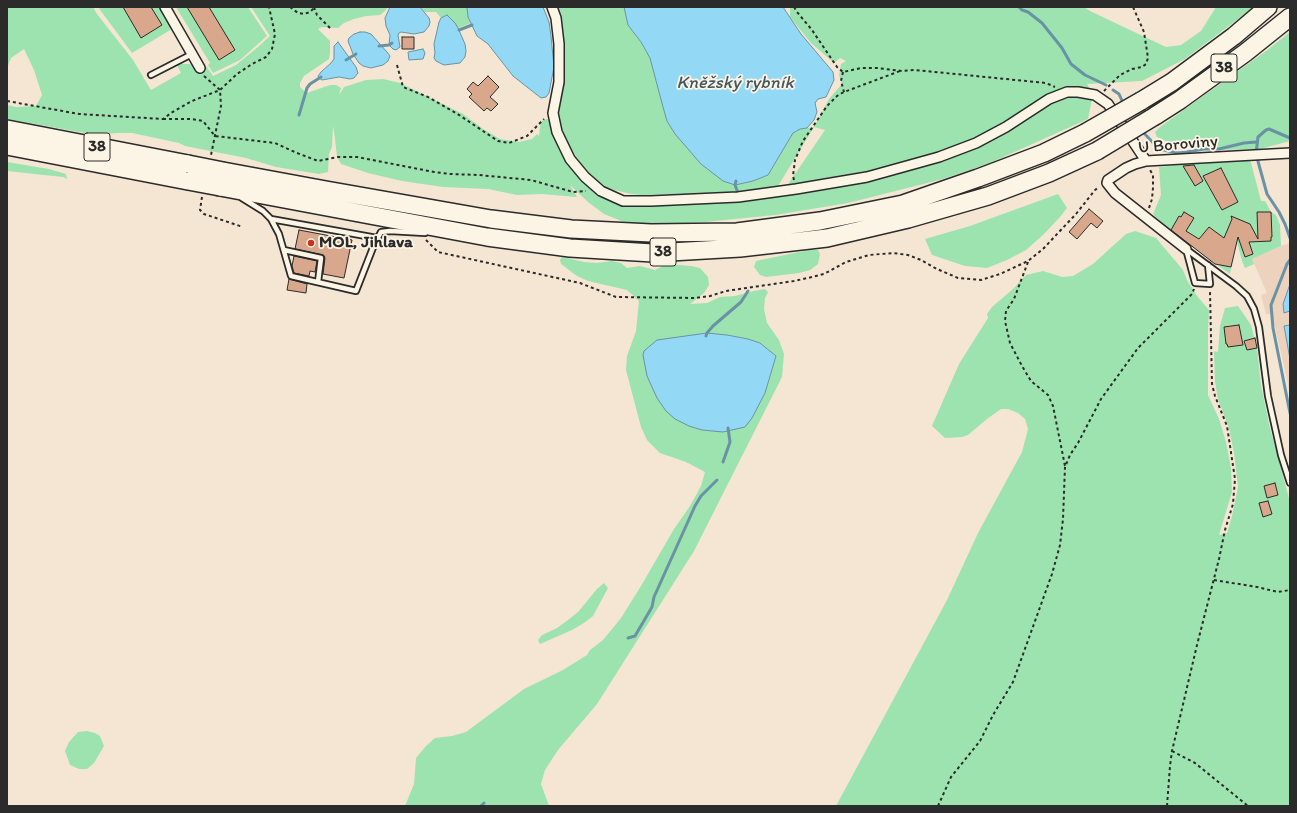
<!DOCTYPE html>
<meta charset="utf-8">
<style>
body{margin:0}
#map{position:relative;width:1297px;height:813px;overflow:hidden;background:#f5e5d3;font-family:Itim,sans-serif}
canvas{display:block}
.frame{position:absolute;inset:0;border:8px solid #2b2b2b;pointer-events:none}
</style>
<div id="map">
<canvas width="1297" height="813"></canvas>
<div class="frame"></div>
</div>
<script>
const g = document.querySelector('canvas').getContext('2d');
g.lineJoin = 'round';
function fill(path, color) { g.fillStyle = color; g.fill(path, 'evenodd'); }
const toPath = rows => new Path2D(rows.map(r => 'M' + r).join(''));
function stroke(path, color, width, dash) { g.strokeStyle = color; g.lineWidth = width; g.lineCap = dash ? 'butt' : 'round'; g.setLineDash(dash || []); g.stroke(path); }
function drawText(font, color, halo, rows, align = 'center') {
  g.font = font + ' Itim,sans-serif'; g.lineWidth = 3.5; g.setLineDash([]); g.textBaseline = 'middle'; g.strokeStyle = halo; g.fillStyle = color; for (const [text, x, y, turn = 0] of rows) {
    g.save(); g.translate(x, y); g.rotate((+turn || 0) * Math.PI / 180); g.textAlign = isNaN(turn) ? turn : align; if (halo) g.strokeText(text, 0, 0); g.fillText(text, 0, 0); g.restore();
  }
}
fill(toPath([
 [1290,243,1290,398,1288,383,1272,314,1266,314,1261,295,1267,293,1252,259,1281,246]
]), '#edd2be');
fill(toPath([
 [7,7,93,7,97,14,133,60,151,90,181,73,177,65,180,64,190,64,199,70,207,67,213,76,236,65,258,47,270,36,251,7,388,7,385,11,380,15,366,16,354,19,344,23,338,28,322,27,318,29,330,41,330,53,329,59,304,76,300,83,300,87,303,90,307,93,330,85,336,85,341,88,339,95,344,87,366,80,383,79,400,83,463,114,483,129,500,139,519,142,532,139,537,134,539,136,540,126,542,121,547,119,551,120,560,151,583,183,603,197,636,206,742,201,780,196,825,130,814,127,778,186,738,192,710,194,641,195,632,194,609,189,590,175,576,157,567,142,558,120,563,82,564,58,556,7,624,7,628,25,641,42,650,58,663,107,667,121,675,134,701,164,714,174,735,185,753,181,768,175,793,133,800,129,814,127,829,99,842,84,839,75,841,64,846,61,840,58,834,63,811,43,790,17,790,7,1084,7,1090,11,1166,47,1181,45,1201,31,1216,7,1254,7,1185,59,1142,81,1087,84,1093,94,1088,119,990,163,943,179,848,203,775,215,705,222,666,224,626,223,619,220,604,214,588,202,570,185,577,197,542,194,517,195,488,189,443,187,402,181,368,173,341,164,337,157,335,139,333,126,332,147,329,154,328,172,319,174,276,167,246,158,185,146,179,143,132,133,117,133,96,135,7,119,7,105,16,107,36,106,42,95,34,70,24,49,11,58,7,68],
 [98,7,159,7,172,29,132,53],
 [176,7,248,7,267,36,240,60,213,73,208,65,210,63],
 [421,7,467,7,468,17,471,23,458,28,455,23,447,15,441,18,436,12,425,12],
 [1290,32,1290,141,1260,149,1218,150,1175,145,1157,137,1155,132,1160,127,1266,51],
 [1250,159,1261,201,1265,201,1271,212,1276,215,1280,225,1281,246,1252,259,1254,264,1245,268,1242,261,1237,242,1232,242,1233,259,1230,274,1170,231,1153,214,1161,195,1159,167,1177,165],
 [7,162,49,169,66,174,67,179,63,177,7,171],
 [1058,194,1067,208,1060,217,1043,235,1026,250,1007,260,987,268,965,266,932,255,925,239,970,226],
 [1135,231,1156,238,1183,270,1187,280,1197,296,1209,310,1208,330,1208,395,1219,419,1226,442,1231,468,1232,492,1219,535,1227,533,1232,516,1238,487,1234,453,1229,428,1218,399,1215,382,1214,351,1218,352,1220,326,1225,308,1238,306,1251,325,1257,348,1261,385,1269,424,1290,502,1290,806,836,806,947,600,978,533,1022,452,1028,429,1025,419,1018,413,1008,409,1001,409,987,419,968,435,962,437,945,438,932,426,959,364,988,318,987,314,992,307,1013,289,1026,275,1043,271,1062,277,1073,276,1093,264,1126,234],
 [809,250,818,250,820,254,818,264,810,270,799,273,766,277,760,275,754,267,756,261],
 [563,257,584,262,597,263,612,261,621,263,627,268,640,266,655,270,667,264,691,266,700,268,708,277,709,285,704,293,690,304,707,303,720,297,735,296,754,291,765,289,768,292,765,298,764,309,767,323,779,340,784,354,782,377,694,551,597,704,558,750,545,770,541,784,549,806,405,806,414,784,416,758,425,747,435,738,452,736,466,732,524,689,563,670,587,655,590,650,603,640,621,618,641,586,674,529,690,506,701,486,705,472,686,462,660,453,647,440,641,427,626,370,627,356,636,331,639,301,627,290,588,281,577,276,561,264,560,260,561,258],
 [707,333,727,335,748,339,760,343,776,356,765,393,752,418,729,431,702,430,683,337],
 [604,583,608,588,593,616,584,623,572,630,540,644,538,640,542,635,557,628,568,620,578,612,597,589],
 [87,731,95,733,100,736,104,746,94,763,87,769,79,769,70,765,65,751,69,742,78,732]
]), '#9de3b0');
const water = toPath([
 [390,7,420,7,429,18,430,22,429,26,424,32,414,34,401,32,399,33,398,35,400,47,396,50,393,49,389,45,390,35,386,26,385,18,390,7],
 [467,7,543,7,549,22,551,36,554,67,549,93,546,97,541,98,513,76,488,44,477,36,468,17,467,7],
 [624,7,783,7,801,34,833,72,834,80,826,97,818,99,815,103,817,112,814,120,807,128,800,129,793,133,768,175,753,181,735,185,723,181,701,164,675,134,667,121,663,107,650,58,641,42,628,25,624,7],
 [447,15,455,23,458,28,465,44,466,51,465,57,460,63,444,65,436,61,434,58,435,53,434,44,439,22,441,18,447,15],
 [360,32,365,32,371,34,387,52,390,56,388,61,383,65,371,68,363,66,359,63,353,54,348,41,349,38,354,34,360,32],
 [338,42,356,67,358,73,354,78,350,79,339,77,322,80,319,78,318,76,321,72,331,63,334,59,334,46,338,42],
 [423,49,425,53,423,59,409,60,408,52,423,49],
 [1290,284,1290,311,1284,313,1283,304,1290,284],
 [1290,325,1290,359,1284,326,1290,325],
 [707,333,727,335,748,339,760,343,776,356,765,393,752,418,745,427,723,432,702,430,689,426,675,419,666,411,657,398,647,376,643,355,644,351,657,340,707,333]
]);
fill(water, '#93d8f5');
stroke(water, '#6993a4', 1);
stroke(toPath([
 [1019,7,1022,10,1028,12,1042,23,1062,48,1071,64,1085,75,1106,85],
 [459,30,472,25],
 [379,46,389,45,392,43],
 [346,60,356,54],
 [1113,90,1119,94,1124,105],
 [299,115,307,88,310,84,321,77],
 [1142,131,1159,149,1178,153,1187,152,1204,149,1219,149,1244,143,1256,142],
 [1290,138,1269,129,1266,130,1258,137,1256,154,1267,194,1279,212,1285,224,1290,238],
 [736,181,735,185,738,193],
 [1290,260,1287,264,1271,305,1273,328,1290,413],
 [706,336,707,333,713,326,741,302,748,291],
 [723,462,730,442,728,428],
 [628,638,635,636,652,607,654,597,695,506,701,496,717,480],
 [481,806,484,803]
]), '#6993a4', 3);
const building = toPath([
 [123,7,151,7,162,25,141,38,123,7],
 [187,7,209,7,235,50,219,60,187,7],
 [402,37,414,37,414,49,402,49,402,37],
 [488,76,499,87,490,97,498,104,491,111,487,108,484,111,469,97,472,94,467,89,473,82,478,86,488,76],
 [1194,165,1203,181,1195,186,1183,166,1194,165],
 [1221,168,1238,202,1222,210,1203,176,1221,168],
 [1089,209,1103,221,1097,228,1091,223,1077,239,1069,232,1089,209],
 [1184,212,1194,218,1186,231,1199,239,1209,227,1224,238,1232,219,1231,216,1250,224,1258,239,1257,212,1271,212,1272,237,1271,237,1271,241,1249,242,1253,254,1245,257,1238,237,1231,267,1215,264,1171,230,1179,216,1181,217,1184,212],
 [299,230,352,240,344,278,323,274,325,258,323,255,295,249,299,230],
 [294,256,317,261,315,272,310,271,309,276,294,273,292,266,294,256],
 [289,279,307,284,306,293,287,290,289,279],
 [1239,325,1243,345,1228,347,1227,344,1226,344,1224,327,1239,325],
 [1255,338,1257,348,1247,350,1244,341,1255,338],
 [1275,483,1278,495,1267,498,1264,486,1275,483],
 [1268,501,1272,514,1263,517,1259,503,1268,501]
]);
fill(building, '#d9a78c');
stroke(building, '#2b2b2b', 1);
const lane = toPath([
 [151,75,192,54],
 [242,198,263,211,271,219,279,234,291,276,356,291,374,245,381,232,390,231,425,233],
 [271,219,377,238],
 [1186,249,1236,286,1247,296,1254,309,1259,327,1268,396,1281,455,1290,483],
 [1186,249,1195,283,1210,284,1208,265],
 [284,250,321,258,318,282]
]);
const street = toPath([
 [165,7,200,68],
 [552,7,556,18,559,44,559,82,553,113,557,132,570,159,585,177,601,191,623,201,651,201,738,197,796,189,867,177,939,157,976,143,1006,127,1049,99,1067,92,1078,92,1095,95,1108,104,1146,161],
 [1186,249,1115,193,1107,183,1108,180,1126,168,1135,164,1146,161,1290,153]
]);
const highway = toPath([
 [1141,101,1172,82,1234,36,1268,7],
 [1155,116,1180,100,1245,53,1290,17],
 [7,129,188,164],
 [7,146,188,181],
 [223,171,326,190,491,219,571,229,651,233,737,232,820,221,903,204,978,178,1044,153,1085,133],
 [220,187,487,237,570,248,653,253,740,248,827,238,908,219,988,196,1049,173,1097,151]
]);
stroke(lane, '#2b2b2b', 8);
stroke(street, '#2b2b2b', 12);
stroke(highway, '#2b2b2b', 20);
stroke(toPath([
 [290,7,298,13,304,14,310,12,314,8],
 [314,7,317,15,332,30],
 [794,7,797,12,812,30,837,67,843,72,861,68,877,68,902,71,915,70,1046,83,1055,87],
 [397,65,403,87,428,97,456,113,498,141,509,143,527,136,544,119],
 [843,72,841,81,844,92],
 [204,76,220,90,221,106,211,155],
 [1104,91,1120,75,1132,69,1142,67,1146,64,1148,58,1144,32,1133,7],
 [7,101,79,114,163,119,171,113,192,101,220,90,237,74,252,64,266,57,272,49,275,34,269,7],
 [163,119,191,119,203,121,215,136,275,143,297,153,318,161,338,157,357,157,434,172,450,174,479,175,531,180,573,192,586,191],
 [794,180,793,176,795,160,803,141,827,106,837,96,844,92,900,71],
 [202,197,200,210,204,214,243,227],
 [1149,208,1152,199,1153,188,1153,175,1150,170],
 [426,240,438,252,580,283,616,297,695,298,710,296,726,291,794,281,812,277,824,274,846,262,869,255,893,253,908,255,921,260,937,269,958,278,981,280,1000,274,1028,261,1043,249,1058,233,1076,214,1095,190,1099,187],
 [1028,262,1014,299,1006,311,1005,321,1010,343,1022,366,1031,381,1048,395,1053,406,1065,466],
 [1214,580,1257,587,1278,592,1290,590],
 [1172,751,1195,763,1248,806],
 [938,806,951,777,980,741,993,715,1013,682,1052,574,1060,545,1063,519,1065,467,1070,455,1078,443,1101,399,1138,348,1192,294,1194,289],
 [1167,806,1170,766,1172,751,1197,645,1219,559,1225,530,1233,504,1235,479,1227,426,1215,396,1212,384,1210,292]
]), '#2b2b2b', 2, [3, 3]);
stroke(lane, '#fcf5e5', 4.5);
stroke(street, '#fcf5e5', 9);
stroke(highway, '#fcf5e5', 17);
const highwayBridge = toPath([
 [1085,133,1141,101],
 [1097,151,1155,116],
 [188,164,223,171],
 [188,181,220,187]
]);
stroke(highwayBridge, '#2b2b2b', 20, []);
stroke(highwayBridge, '#fcf5e5', 17);
for (const [x, y, r, color] of [
 [311,243,4,"#c8321e"]
]) { const dot = new Path2D(); dot.arc(x, y, r, 0, 2 * Math.PI); g.fillStyle = color; g.fill(dot); stroke(dot, '#fcf5e5', 1.5); }
for (const [x, y, w] of [
 [1224,68,26],
 [97,147,26],
 [663,252,26]
]) { const box = new Path2D(); box.roundRect(x - w / 2, y - 14, w, 28, 3); g.fillStyle = '#fcf5e5'; g.fill(box); stroke(box, '#2b2b2b', 1); }
drawText('bold 16px', '#2b2b2b', null, [
 ["38",1224,68],
 ["38",97,147],
 ["38",663,252]
]);
drawText('17px', '#2b2b2b', '#fcf5e5', [
 ["U Boroviny",1178,145,-5]
]);
drawText('bold 17px', '#2b2b2b', '#fcf5e5', [
 ["MOL, Jihlava",319,243]
], 'left');
drawText('italic 18px', '#45565e', '#fcf5e5', [
 ["Kněžský rybník",735,83]
]);
</script>
